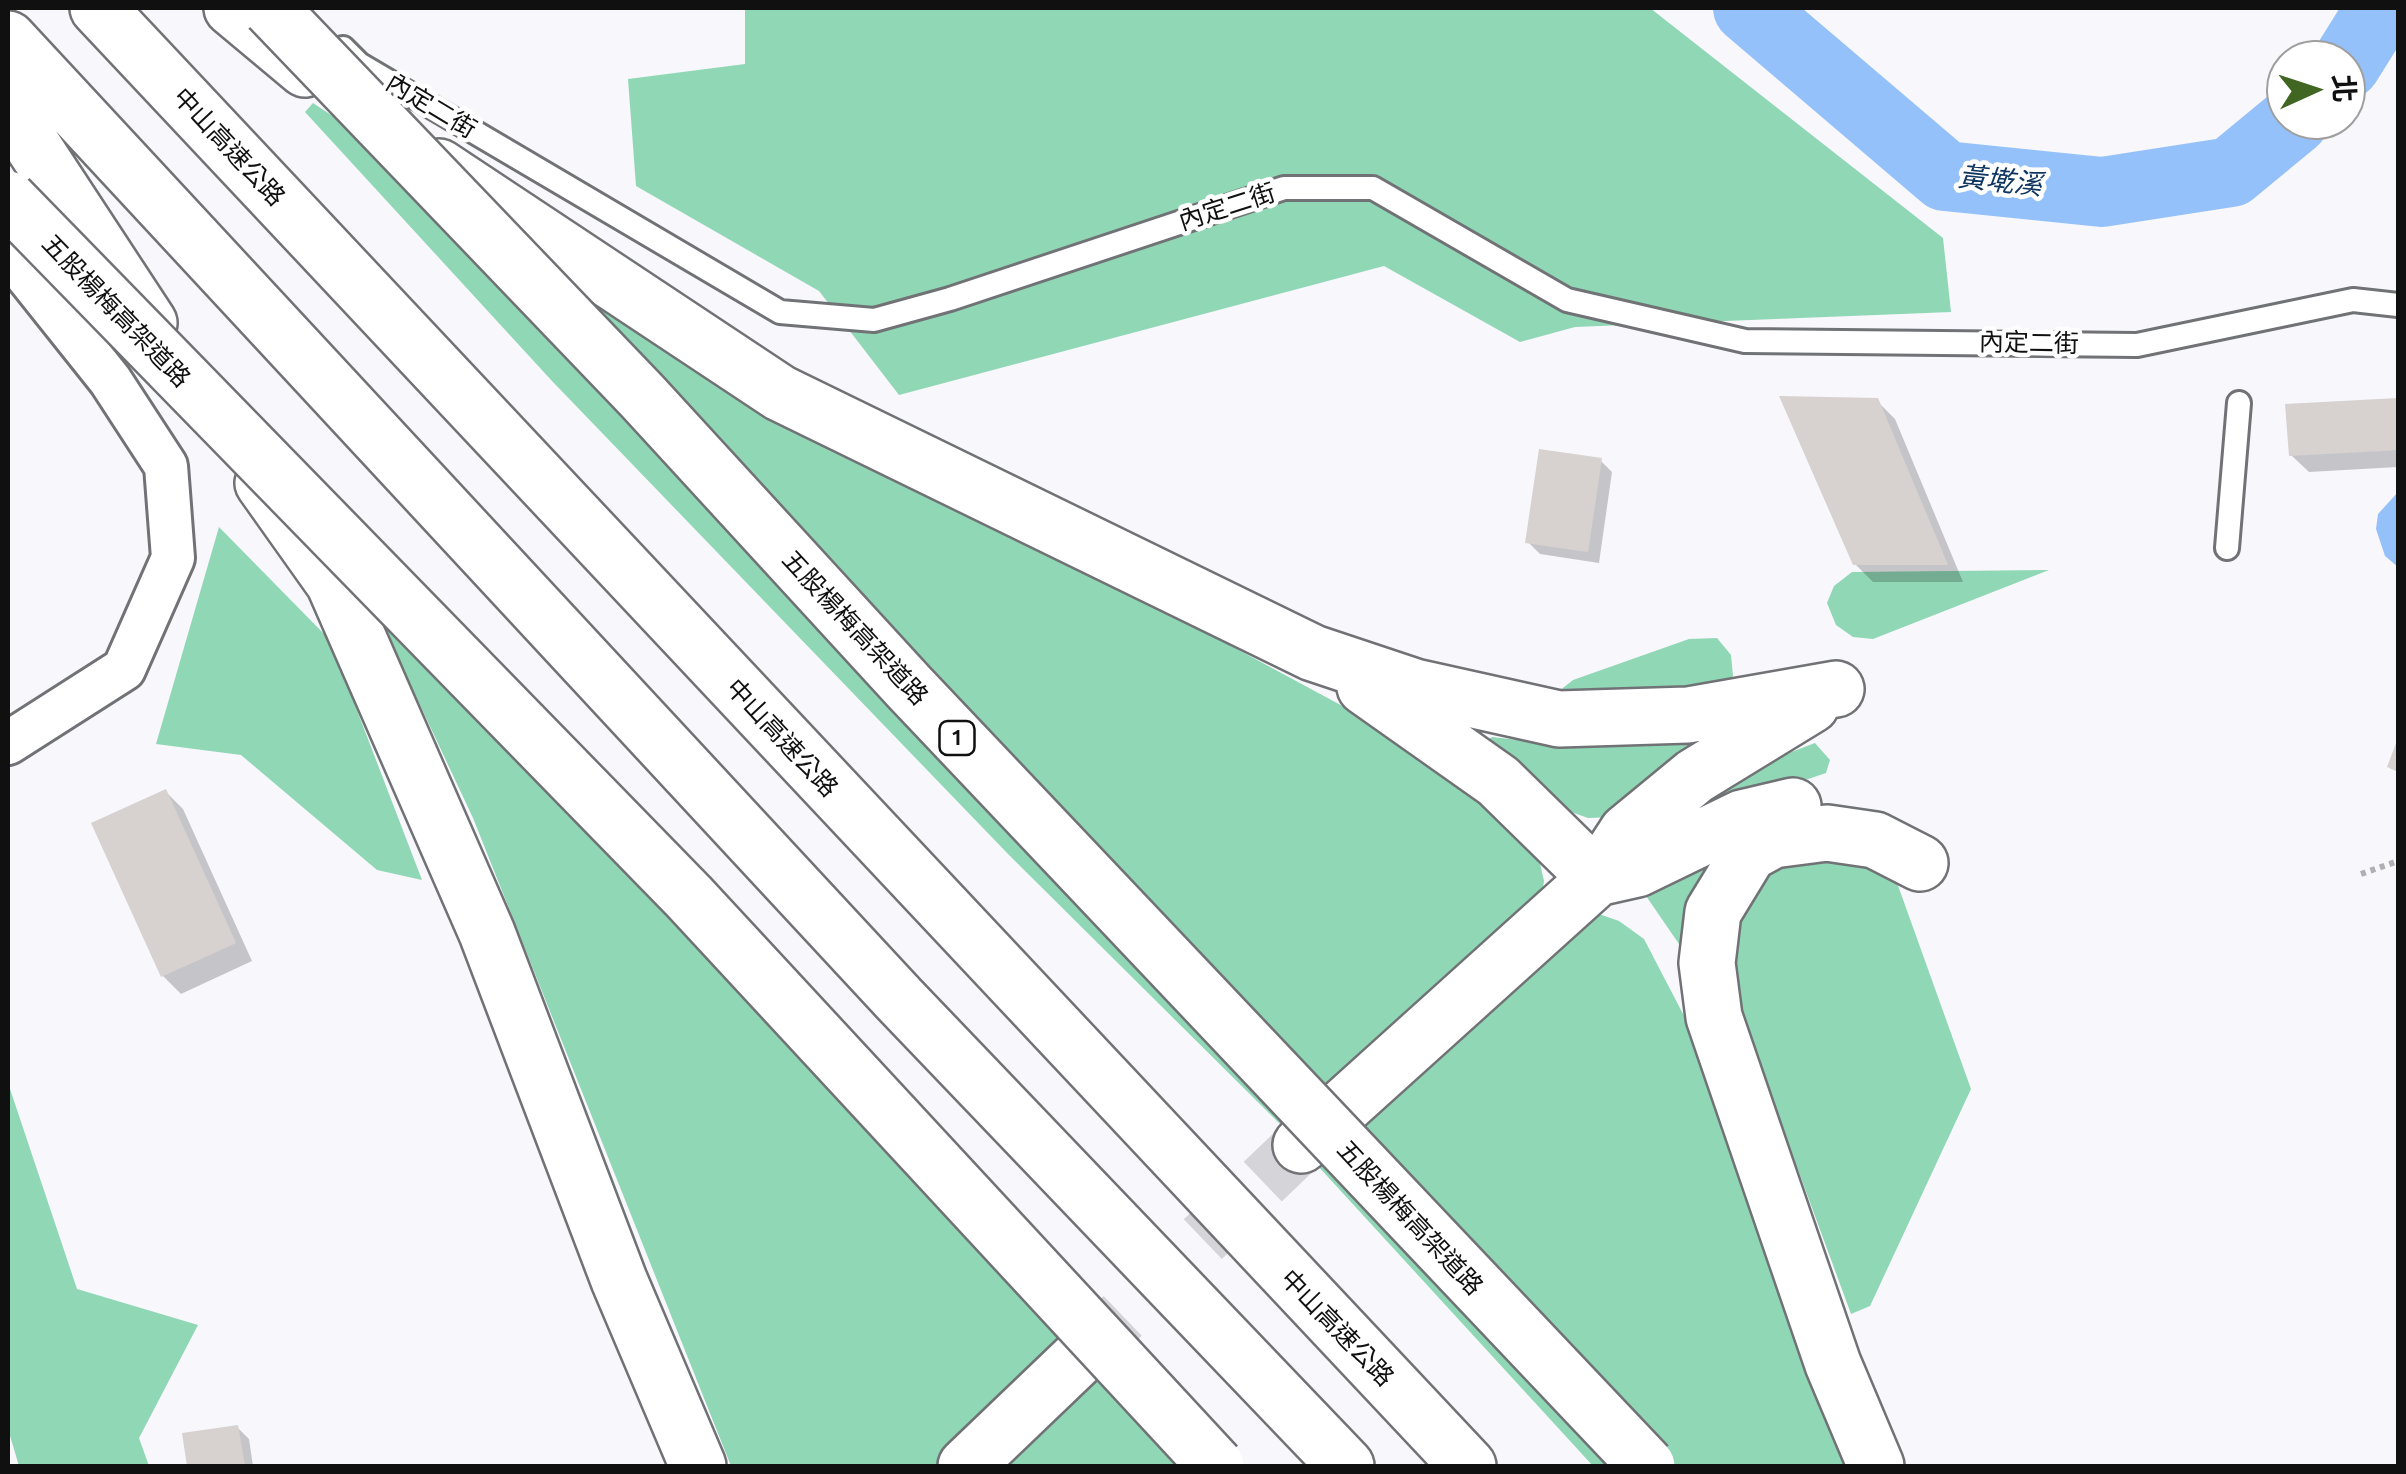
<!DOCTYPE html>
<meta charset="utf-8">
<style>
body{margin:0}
#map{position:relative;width:2406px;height:1474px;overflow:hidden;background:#f7f7fc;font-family:Ubuntu,"Noto Sans TC",sans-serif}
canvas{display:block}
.frame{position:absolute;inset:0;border:10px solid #101011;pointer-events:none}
.north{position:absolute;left:2266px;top:40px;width:100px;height:100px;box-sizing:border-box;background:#fff;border:2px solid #9f9fa0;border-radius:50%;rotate:87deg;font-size:28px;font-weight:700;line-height:40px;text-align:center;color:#101011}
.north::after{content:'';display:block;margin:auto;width:35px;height:45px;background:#406621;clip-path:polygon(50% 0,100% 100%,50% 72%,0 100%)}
</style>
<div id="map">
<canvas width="2406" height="1474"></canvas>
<div class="frame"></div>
<div class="north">北</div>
</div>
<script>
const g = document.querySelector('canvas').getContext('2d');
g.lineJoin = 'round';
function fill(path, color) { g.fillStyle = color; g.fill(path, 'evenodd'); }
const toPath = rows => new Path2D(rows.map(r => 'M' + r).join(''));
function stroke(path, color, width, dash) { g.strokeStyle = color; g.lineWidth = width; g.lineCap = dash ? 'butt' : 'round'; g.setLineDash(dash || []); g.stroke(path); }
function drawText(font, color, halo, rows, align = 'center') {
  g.font = font + ' Ubuntu,"Noto Sans TC",sans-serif'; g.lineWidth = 9; g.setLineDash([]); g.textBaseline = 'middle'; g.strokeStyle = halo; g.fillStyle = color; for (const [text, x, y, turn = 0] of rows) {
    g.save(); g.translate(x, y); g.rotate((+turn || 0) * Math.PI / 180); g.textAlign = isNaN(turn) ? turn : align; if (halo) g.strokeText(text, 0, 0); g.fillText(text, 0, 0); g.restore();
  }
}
fill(toPath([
 [745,8,1650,8,1943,238,1951,312,1575,327,1520,342,1384,266,899,395,819,291,636,186,628,79,745,64],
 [313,103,813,435,1155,605,1439,758,1534,837,1544,881,1541,899,1280,1124,1009,855,552,381,305,112],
 [219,527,330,640,422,880,377,870,241,755,156,744],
 [2049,570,1873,639,1853,637,1836,625,1827,603,1834,586,1852,572],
 [374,607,1069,1332,943,1466,731,1466,473,818],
 [1717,638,1731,655,1733,676,1719,692,1554,695,1573,680,1689,639],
 [1492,737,1578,747,1691,741,1696,751,1613,817,1588,818,1560,808,1482,746],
 [1815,743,1830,760,1826,773,1734,804,1669,833,1723,778],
 [1724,837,1687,937,1679,944,1644,893],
 [1807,857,1856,859,1896,880,1971,1089,1870,1306,1851,1314,1739,1009,1731,947,1738,900,1766,870],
 [1599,914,1619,921,1644,939,1707,1060,1859,1466,1593,1466,1317,1165,1582,918],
 [8,1083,77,1289,198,1325,139,1438,149,1466,19,1466,8,1429],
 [1100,1367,1194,1466,1006,1466]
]), '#90d7b5');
fill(toPath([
 [2398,492,2398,567,2385,556,2376,529,2378,514]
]), '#94c1fa');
fill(toPath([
 [1877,401,1895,419,1963,582,1873,582,1855,564],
 [2398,401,2398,467,2309,472,2291,455,2288,407],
 [1600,460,1612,472,1599,563,1540,554,1528,542],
 [166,792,183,809,252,961,181,994,163,976,95,825],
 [237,1427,249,1439,253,1466,190,1466,185,1436]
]), '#0003');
stroke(toPath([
 [1748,8,1945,176,2102,192,2231,172,2294,120],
 [2346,64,2381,8]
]), '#94c1fa', 70);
fill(toPath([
 [1779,396,1878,398,1948,565,1853,565],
 [2398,398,2398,450,2289,456,2285,404],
 [1539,449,1602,458,1588,552,1525,543],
 [2398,738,2398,772,2387,767],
 [166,789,236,943,161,977,91,823],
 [238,1425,245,1466,187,1466,182,1433]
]), '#d7d1d0');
stroke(toPath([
 [1083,1354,1301,1145]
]), '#d4d4d9', 55, [55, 28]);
const service = toPath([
 [343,48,359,64,780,312,874,320,950,299,1284,188,1373,188,1567,300,1745,341,2137,345,2353,300,2398,305],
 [2227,548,2239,403]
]);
const minor = toPath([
 [8,252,110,380,166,466,173,558,124,669,8,743]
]);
const motorway = toPath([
 [98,8,1468,1466],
 [232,8,305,69],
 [8,39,900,1000,1346,1466],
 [8,108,149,323],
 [439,167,780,393,1313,653,1415,687,1559,719,1688,715,1836,689],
 [263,483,334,583,487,933,619,1280,698,1466],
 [1365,687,1498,781,1597,878],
 [1597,878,1637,869,1742,818,1793,806],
 [1301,1145,1597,878,1627,832,1695,776,1811,705],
 [966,1466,1083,1354],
 [1876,1466,1833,1364,1714,1017,1707,963,1713,912,1749,853,1773,840,1827,833,1875,840,1920,863]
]);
stroke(service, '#717276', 28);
stroke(minor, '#717276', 48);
stroke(motorway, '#717276', 60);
stroke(toPath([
 [2361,874,2398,861]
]), '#b0b0b4', 6, [5, 5]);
stroke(service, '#fff', 22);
stroke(minor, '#fff', 42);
stroke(motorway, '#fff', 55);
const motorwayBridge = toPath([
 [270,8,642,396,909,687,1647,1466],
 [8,199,689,897,1216,1466]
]);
stroke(motorwayBridge, '#717276', 60, []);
stroke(motorwayBridge, '#fff', 55);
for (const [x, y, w] of [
 [957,738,35]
]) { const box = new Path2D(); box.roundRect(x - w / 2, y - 17, w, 34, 8); g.fillStyle = '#fff'; g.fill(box); stroke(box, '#101011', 2.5); }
drawText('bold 22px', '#101011', null, [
 ["1",957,738]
]);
drawText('25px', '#101011', '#fff', [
 ["內定二街",431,106,31],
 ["中山高速公路",229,147,47],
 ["內定二街",1227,207,-18],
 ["五股楊梅高架道路",116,311,46],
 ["內定二街",2029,343,1],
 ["五股楊梅高架道路",855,628,47],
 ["中山高速公路",782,738,47],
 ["五股楊梅高架道路",1410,1218,47],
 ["中山高速公路",1337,1328,46]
]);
drawText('italic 28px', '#0f3561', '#fff', [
 ["黃墘溪",2000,181,6]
]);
</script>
